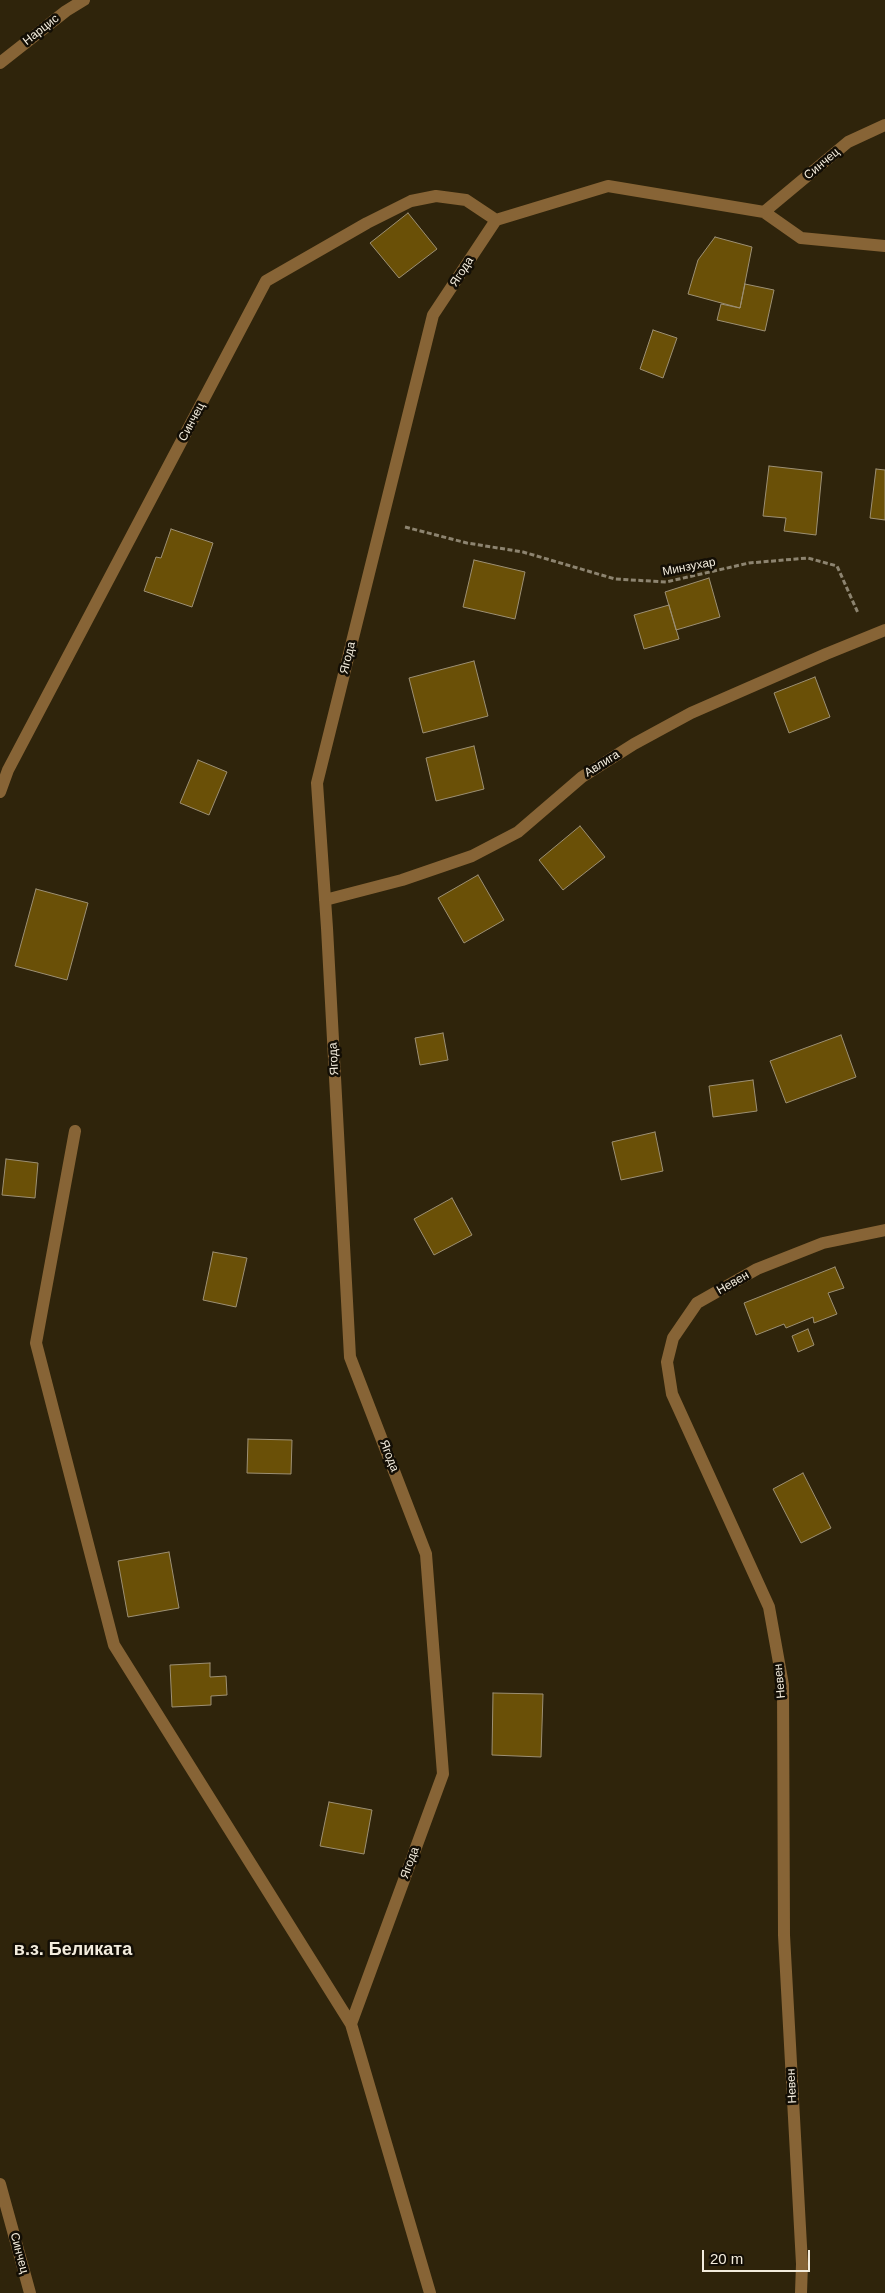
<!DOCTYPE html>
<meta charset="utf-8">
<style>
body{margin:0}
#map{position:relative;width:885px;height:2293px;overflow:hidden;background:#2f240b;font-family:Helvetica,sans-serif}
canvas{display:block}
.scale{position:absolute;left:702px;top:2250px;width:108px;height:22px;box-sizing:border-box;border:2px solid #f3ecdd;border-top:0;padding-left:6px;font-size:15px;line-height:18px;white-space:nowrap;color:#f3ecdd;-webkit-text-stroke:4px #130e05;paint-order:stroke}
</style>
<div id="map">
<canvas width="885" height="2293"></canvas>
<div class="scale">20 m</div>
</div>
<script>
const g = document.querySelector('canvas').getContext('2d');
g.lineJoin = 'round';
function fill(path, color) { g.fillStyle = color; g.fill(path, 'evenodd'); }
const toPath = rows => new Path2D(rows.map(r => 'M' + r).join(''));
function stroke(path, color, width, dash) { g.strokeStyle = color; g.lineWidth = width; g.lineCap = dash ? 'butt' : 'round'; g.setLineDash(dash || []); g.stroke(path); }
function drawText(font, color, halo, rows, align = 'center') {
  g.font = font + ' Helvetica,sans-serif'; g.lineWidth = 5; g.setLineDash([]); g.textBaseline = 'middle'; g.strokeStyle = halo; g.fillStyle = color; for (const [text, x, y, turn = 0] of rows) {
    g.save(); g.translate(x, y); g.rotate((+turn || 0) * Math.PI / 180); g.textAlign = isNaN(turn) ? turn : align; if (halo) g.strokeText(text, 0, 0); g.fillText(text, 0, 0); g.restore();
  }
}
const building = toPath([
 [408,213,437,249,399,278,370,243,408,213],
 [715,237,752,247,740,308,688,294,698,260,715,237],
 [745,284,774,290,765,331,717,320,721,304,740,308,745,284],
 [653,330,677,338,663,378,640,369,653,330],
 [769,466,822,472,816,535,784,531,786,518,763,516,769,466],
 [876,469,885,470,885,520,870,518,876,469],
 [171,529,213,543,192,607,144,591,156,557,161,558,171,529],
 [474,560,525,572,515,619,463,607,474,560],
 [709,578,720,617,676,630,665,592,709,578],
 [669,605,679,639,644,649,634,615,669,605],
 [474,661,488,716,423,733,409,678,474,661],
 [815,677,830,717,789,733,774,693,815,677],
 [474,746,484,789,436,801,426,758,474,746],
 [198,760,227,772,209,815,180,803,198,760],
 [580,826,605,857,563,890,539,860,580,826],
 [478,875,504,920,464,943,438,898,478,875],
 [36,889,88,903,67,980,15,966,36,889],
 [443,1033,448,1060,420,1065,415,1038,443,1033],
 [841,1035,856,1077,786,1103,770,1061,841,1035],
 [753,1080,757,1111,713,1117,709,1086,753,1080],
 [655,1132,663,1171,621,1180,612,1142,655,1132],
 [6,1159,38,1163,35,1198,2,1195,6,1159],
 [452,1198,472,1235,434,1255,414,1219,452,1198],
 [213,1252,247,1258,236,1307,203,1300,213,1252],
 [835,1267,844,1288,828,1293,837,1314,814,1323,813,1317,786,1328,784,1324,756,1335,744,1303,835,1267],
 [808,1329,814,1345,798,1352,792,1336,808,1329],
 [248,1439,292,1440,291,1474,247,1473,248,1439],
 [803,1473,831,1528,801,1543,773,1489,803,1473],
 [169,1552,179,1608,128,1617,118,1561,169,1552],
 [210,1663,210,1677,226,1676,227,1695,211,1696,211,1705,172,1707,170,1665,210,1663],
 [493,1693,543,1694,541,1757,492,1755,493,1693],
 [329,1802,372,1810,364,1854,320,1846,329,1802]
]);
fill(building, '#6a5007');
stroke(building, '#9d9074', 1);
stroke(toPath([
 [405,527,467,543,523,552,615,579,666,582,749,563,808,558,837,566,858,613]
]), '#8d8470', 3, [5, 2.5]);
stroke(toPath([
 [0,63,66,11,84,0],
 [764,212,848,142,885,125],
 [0,792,8,770,266,281,367,223,411,201,436,196,466,200,496,220],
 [325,900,402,880,472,856,518,832,582,777,634,744,691,713,826,654,885,630],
 [75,1131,36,1343,114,1645,351,2024,430,2293],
 [351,2024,443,1774,426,1554,350,1357,327,928,317,783,433,315,496,220,608,186,764,212,801,238,885,246],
 [0,2184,30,2293],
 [801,2293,802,2264,784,1935,783,1685,769,1607,672,1394,667,1362,673,1338,697,1303,757,1269,823,1243,885,1230]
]), '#876436', 12);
drawText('12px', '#f3ecdd', '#130e05', [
 ["Нарцис",41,30,-38],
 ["Синчец",822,164,-40],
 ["Ягода",462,272,-57],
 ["Синчец",192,422,-62],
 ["Минзухар",689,567,-11],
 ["Ягода",348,658,-76],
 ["Авлига",602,764,-32],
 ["Ягода",334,1059,-93],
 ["Невен",733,1283,-30],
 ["Ягода",389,1456,69],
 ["Невен",780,1681,-96],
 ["Ягода",410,1863,-70],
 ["Невен",792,2086,-93],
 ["Синчец",19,2253,75]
]);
drawText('bold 18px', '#f3ecdd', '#130e05', [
 ["в.з. Беликата",73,1950]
]);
</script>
